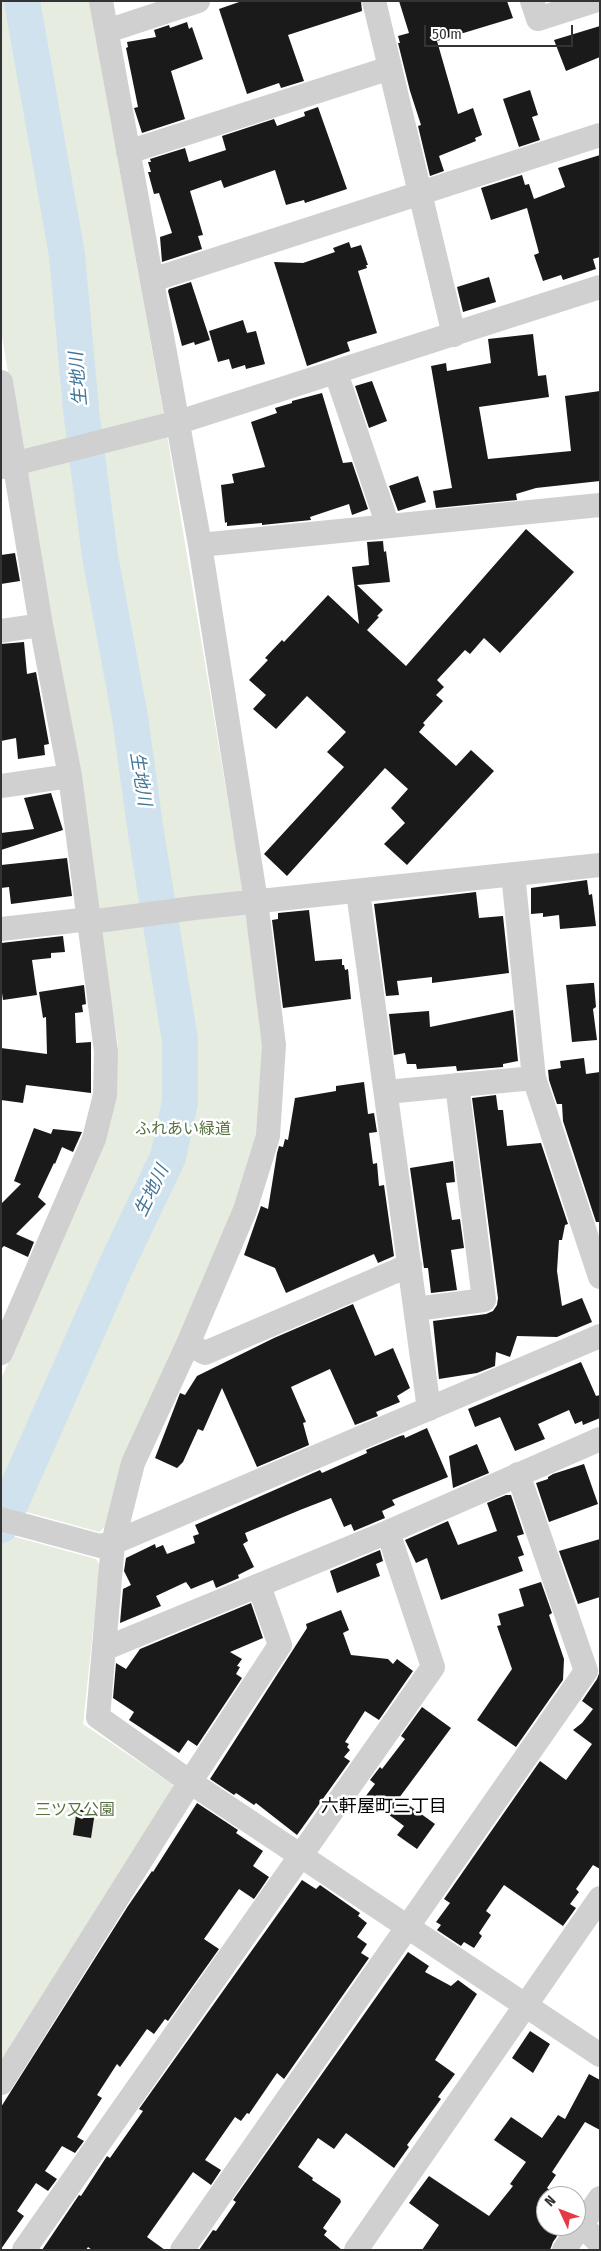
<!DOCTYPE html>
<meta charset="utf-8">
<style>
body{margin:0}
#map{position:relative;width:601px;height:2251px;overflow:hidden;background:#fff;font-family:"Fira Sans Condensed",sans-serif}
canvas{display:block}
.frame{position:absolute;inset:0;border:2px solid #333;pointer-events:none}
.north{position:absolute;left:536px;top:2186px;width:50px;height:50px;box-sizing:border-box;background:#fff;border:1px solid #adadad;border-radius:50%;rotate:313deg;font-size:14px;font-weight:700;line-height:20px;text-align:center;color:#333}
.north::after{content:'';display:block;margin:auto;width:18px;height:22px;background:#e63946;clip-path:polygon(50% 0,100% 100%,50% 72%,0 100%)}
.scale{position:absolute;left:424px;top:25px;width:149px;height:22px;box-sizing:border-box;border:2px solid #333;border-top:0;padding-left:6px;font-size:15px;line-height:18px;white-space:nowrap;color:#333;-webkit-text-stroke:4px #fff;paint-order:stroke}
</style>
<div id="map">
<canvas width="601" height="2251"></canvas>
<div class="frame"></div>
<div class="north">N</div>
<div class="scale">50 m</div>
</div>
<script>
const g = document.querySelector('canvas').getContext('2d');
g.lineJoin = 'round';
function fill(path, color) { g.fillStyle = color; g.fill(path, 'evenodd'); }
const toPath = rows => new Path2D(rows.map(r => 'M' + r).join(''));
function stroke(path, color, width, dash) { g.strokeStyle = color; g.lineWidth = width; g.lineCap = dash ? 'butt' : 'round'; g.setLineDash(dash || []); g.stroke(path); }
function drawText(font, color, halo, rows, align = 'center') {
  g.font = font + ' "Fira Sans Condensed","Noto Sans JP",sans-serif'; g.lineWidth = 5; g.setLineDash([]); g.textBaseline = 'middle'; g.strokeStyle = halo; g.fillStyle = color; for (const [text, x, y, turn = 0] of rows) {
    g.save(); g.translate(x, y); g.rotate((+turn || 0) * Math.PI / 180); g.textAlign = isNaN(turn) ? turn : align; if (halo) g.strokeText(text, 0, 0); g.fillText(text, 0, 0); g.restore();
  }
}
fill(toPath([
 [1,1,89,1,162,405,266,1030,256,1145,240,1199,105,1527,99,1532,1,1505,1,1379,101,1153,115,1093,118,1044,1,330],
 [1,1533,96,1559,100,1565,83,1724,172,1784,174,1792,1,2063]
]), '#e6ecdf');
stroke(toPath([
 [1,1525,116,1266,168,1157,180,1102,180,1040,146,833,130,717,100,556,81,410,67,255,22,1]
]), '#cfe2ee', 36);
fill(toPath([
 [242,1,361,1,362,11,288,35,304,81,281,88,279,83,247,94,219,9],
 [399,1,507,1,513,18,437,41,458,114,473,108,482,135,475,138,476,141,439,156,444,171,430,176,418,126,421,125,410,91,398,43,400,43,398,36,409,33],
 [187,22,189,29,192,27,203,59,171,71,185,119,142,133,134,108,138,107,126,48,128,47,127,42,156,37,154,30,169,25,170,28],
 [600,26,600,57,566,71,554,40],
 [530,90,538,115,532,117,540,140,519,147,503,99],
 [318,107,347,189,305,203,304,200,286,205,275,170,224,188,221,180,190,191,203,235,198,236,202,249,162,262,160,237,172,233,159,193,154,194,148,172,151,172,148,162,151,162,150,159,185,148,189,162,226,150,222,136,274,119,277,126,305,116,304,112],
 [600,155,600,257,593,259,596,269,563,280,561,275,543,281,534,255,539,253,527,208,491,220,481,188,522,175,525,185,529,184,534,199,565,187,558,168],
 [349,242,351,248,361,245,368,265,366,265,367,268,358,271,377,333,347,342,350,351,307,366,274,262,303,263,335,252,333,248],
 [489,277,496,302,463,312,457,287],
 [191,282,210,340,195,345,194,342,182,346,168,291,169,289],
 [243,320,247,333,256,331,265,364,246,369,245,365,232,369,229,359,218,362,209,331],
 [533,334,538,376,546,375,549,397,479,407,488,459,571,451,565,396,600,391,600,481,536,488,516,494,517,500,436,508,433,491,452,488,431,366,446,363,447,371,491,363,488,339],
 [372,381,387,421,369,428,355,386],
 [322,393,343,463,352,462,368,509,352,515,349,504,310,517,311,520,262,525,262,523,227,526,227,522,225,523,221,485,234,483,232,474,265,467,251,422,277,413,275,408,292,403,292,401],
 [418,476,426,502,398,511,389,486],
 [526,529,574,572,500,653,484,638,470,654,465,650,437,680,444,687,436,695,443,701,423,723,425,725,419,732,456,766,471,750,494,771,407,865,384,844,405,823,391,808,408,789,385,768,287,876,264,854,344,767,327,752,346,732,307,696,276,729,253,709,266,695,249,680,268,660,265,658,282,640,284,642,328,595,359,624,352,567,369,565,367,542,383,541,384,552,386,551,390,582,357,585,383,610,377,616,379,617,367,630,406,666],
 [15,553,20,581,1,584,1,555],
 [24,642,27,674,36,672,49,744,44,745,45,755,18,759,16,738,1,741,1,644],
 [51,793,63,830,1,850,1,833,34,829,24,798],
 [67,858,72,896,11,904,9,887,1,888,1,865],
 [587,880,589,895,592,894,596,926,560,929,559,915,543,917,543,913,531,914,531,888],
 [476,892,479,918,503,916,509,973,432,983,432,977,397,981,399,995,386,996,374,904],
 [309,910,315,961,342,959,342,965,344,965,345,970,348,969,351,999,283,1008,272,920,278,919,278,913],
 [63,936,65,952,51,953,51,958,32,960,37,995,3,1000,1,986,1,943],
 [591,983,594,983,596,1007,593,1009,597,1040,572,1042,566,985],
 [84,985,86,1004,82,1005,83,1012,75,1013,76,1043,91,1042,91,1093,26,1085,23,1103,1,1100,1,1048,47,1054,46,1017,43,1018,39,992],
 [513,1010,518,1061,503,1064,503,1067,457,1071,456,1066,417,1069,416,1064,407,1064,405,1053,394,1055,389,1014,429,1011,430,1027],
 [584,1058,586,1074,600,1072,600,1222,596,1222,563,1121,562,1104,557,1104,549,1080,548,1070,561,1068,560,1061],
 [364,1082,368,1114,374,1113,377,1132,369,1133,373,1164,377,1163,379,1186,384,1185,394,1256,378,1263,374,1254,286,1293,275,1268,244,1255,261,1206,268,1209,277,1153,279,1146,283,1147,285,1139,288,1140,295,1098,336,1091,336,1086],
 [496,1095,498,1110,503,1110,507,1146,541,1143,568,1224,565,1225,562,1240,559,1240,557,1271,562,1306,582,1298,592,1322,557,1337,517,1336,510,1357,496,1352,495,1366,477,1373,439,1379,433,1321,486,1314,493,1311,497,1305,498,1298,472,1098],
 [34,1128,51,1134,53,1129,82,1132,73,1152,62,1147,55,1164,54,1163,38,1197,46,1204,16,1234,34,1242,28,1257,4,1246,1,1249,1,1204,21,1184,14,1181],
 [453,1161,455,1182,446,1183,452,1220,460,1219,464,1248,451,1250,457,1290,431,1293,428,1268,424,1268,410,1168],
 [353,1304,375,1356,393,1348,410,1388,397,1396,400,1402,376,1412,378,1416,355,1425,330,1369,291,1387,306,1422,303,1423,309,1445,257,1467,222,1388,203,1431,198,1429,183,1462,177,1468,155,1458,180,1393,185,1395,197,1376,274,1338],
 [581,1362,596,1396,600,1395,600,1418,583,1425,582,1421,575,1424,569,1410,538,1424,545,1439,515,1451,500,1417,475,1427,468,1409],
 [427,1428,448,1477,392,1500,395,1505,382,1511,385,1518,354,1531,351,1524,344,1527,331,1498,300,1510,245,1533,248,1541,243,1544,254,1567,238,1575,239,1578,216,1588,213,1580,191,1589,186,1582,156,1596,161,1606,120,1623,123,1589,131,1585,124,1571,126,1558,155,1544,156,1548,163,1545,167,1554,195,1543,193,1536,199,1534,195,1525,320,1470,322,1473,367,1453,366,1450,400,1436,404,1435,405,1438],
 [477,1444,489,1473,453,1488,449,1456],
 [584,1464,598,1504,549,1522,536,1483,548,1479,548,1477,553,1474],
 [506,1495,511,1495,524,1534,517,1536,524,1555,518,1557,523,1571,441,1600,427,1558,416,1563,405,1540,448,1521,458,1545,497,1531,487,1503],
 [600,1539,600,1597,578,1604,559,1551],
 [380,1550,383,1561,376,1564,380,1576,337,1593,330,1571],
 [541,1582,552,1613,549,1615,564,1659,563,1680,516,1747,477,1720,512,1669,497,1626,501,1625,498,1614,524,1606,519,1589],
 [251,1603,263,1638,230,1652,242,1659,237,1666,240,1667,236,1674,242,1678,197,1746,188,1740,179,1753,129,1720,134,1712,113,1698,116,1663,126,1669,140,1649],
 [341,1610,349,1630,343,1633,351,1655,388,1659,393,1664,397,1659,413,1671,379,1720,365,1711,345,1742,349,1744,347,1747,350,1750,344,1757,350,1761,297,1835,256,1803,254,1805,236,1793,234,1795,210,1779,307,1628,306,1624],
 [600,1671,600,1869,593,1865,576,1889,579,1892,570,1904,576,1908,563,1926,504,1885,486,1911,491,1915,479,1933,482,1936,474,1948,464,1942,461,1946,437,1930,441,1925,436,1922,450,1903,444,1899,540,1761,566,1780,592,1744,573,1730,582,1723,593,1709,582,1701,597,1679],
 [422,1707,451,1728,399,1798,435,1824,417,1849,397,1835,404,1826,365,1797,375,1784,370,1780,380,1767,382,1769,405,1739,401,1736],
 [197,1803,238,1830,236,1833,263,1851,253,1866,269,1877,254,1899,239,1889,204,1939,219,1949,168,2021,165,2019,154,2034,147,2029,120,2067,117,2064,97,2095,102,2098,77,2137,84,2141,75,2153,62,2146,45,2171,57,2179,48,2191,36,2183,17,2211,24,2216,1,2249,1,2107,128,1906,152,1871,153,1872],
 [77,1809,95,1812,91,1838,73,1835],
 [302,1880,316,1889,320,1885,360,1913,358,1916,367,1923,357,1937,367,1944,361,1953,369,1958,284,2079,277,2073,249,2114,247,2113,241,2121,235,2117,205,2160,221,2170,211,2185,193,2172,147,2237,165,2250,92,2250,88,2247,86,2250,42,2250,79,2195,81,2196,107,2156,110,2158,143,2111,139,2109],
 [408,1952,429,1966,425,1972,451,1986,458,1980,477,1994,435,2060,455,2074,438,2097,441,2099,407,2145,409,2147,394,2168,346,2133,334,2149,318,2138,298,2167,313,2178,312,2180,340,2199,341,2202,323,2228,327,2231,324,2235,342,2250,199,2250,213,2230,216,2231,236,2202,233,2200],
 [530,2031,550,2044,533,2073,512,2058],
 [589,2074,600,2080,600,2130,585,2122,552,2172,556,2175,547,2188,558,2196,546,2196,546,2226,564,2226,553,2242,550,2250,422,2250,439,2225,409,2203,429,2176,489,2216,513,2186,510,2184,526,2162,494,2140,511,2117,542,2138,558,2115,565,2119]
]), '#1a1a1a');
stroke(toPath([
 [101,1,200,545,256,901,274,1045,268,1136,245,1210,188,1344,133,1463,113,1543,98,1717,190,1782,600,2055],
 [374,1,454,335],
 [532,1,538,19,594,1],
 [107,31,198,1],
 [128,152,390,68],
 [152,280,600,135],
 [336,373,388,526],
 [1,382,41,625,70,776,106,1051,105,1095,94,1139,1,1353],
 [1,467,179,422,600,287],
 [200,545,600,505],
 [1,631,41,625],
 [1,786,70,776],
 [513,874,534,1078,600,1277],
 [358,892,429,1409],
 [90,922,194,908,600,865],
 [1,929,90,919],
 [386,1092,534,1078],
 [416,1309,484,1300,457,1085],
 [188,1344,205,1353,410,1265],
 [1,1519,100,1546,113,1543,600,1336],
 [104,1649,388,1532,600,1439],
 [1,2083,190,1782,280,1645,259,1586],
 [582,2226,600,2243],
 [24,2250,433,1667,388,1532],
 [182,2250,586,1671,518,1474],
 [356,2250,600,1898],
 [564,2250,600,2198]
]), '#d0d0d0', 24);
drawText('16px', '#56703f', '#fff', [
 ["ふれあい緑道",183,1130],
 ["三ツ又公園",75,1811]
]);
drawText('italic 18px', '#3f7597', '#fff', [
 ["生地川",79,379,-95],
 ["生地川",140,779,81],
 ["生地川",152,1191,-64]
]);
drawText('18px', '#000', '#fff', [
 ["六軒屋町三丁目",384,1807]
]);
</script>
